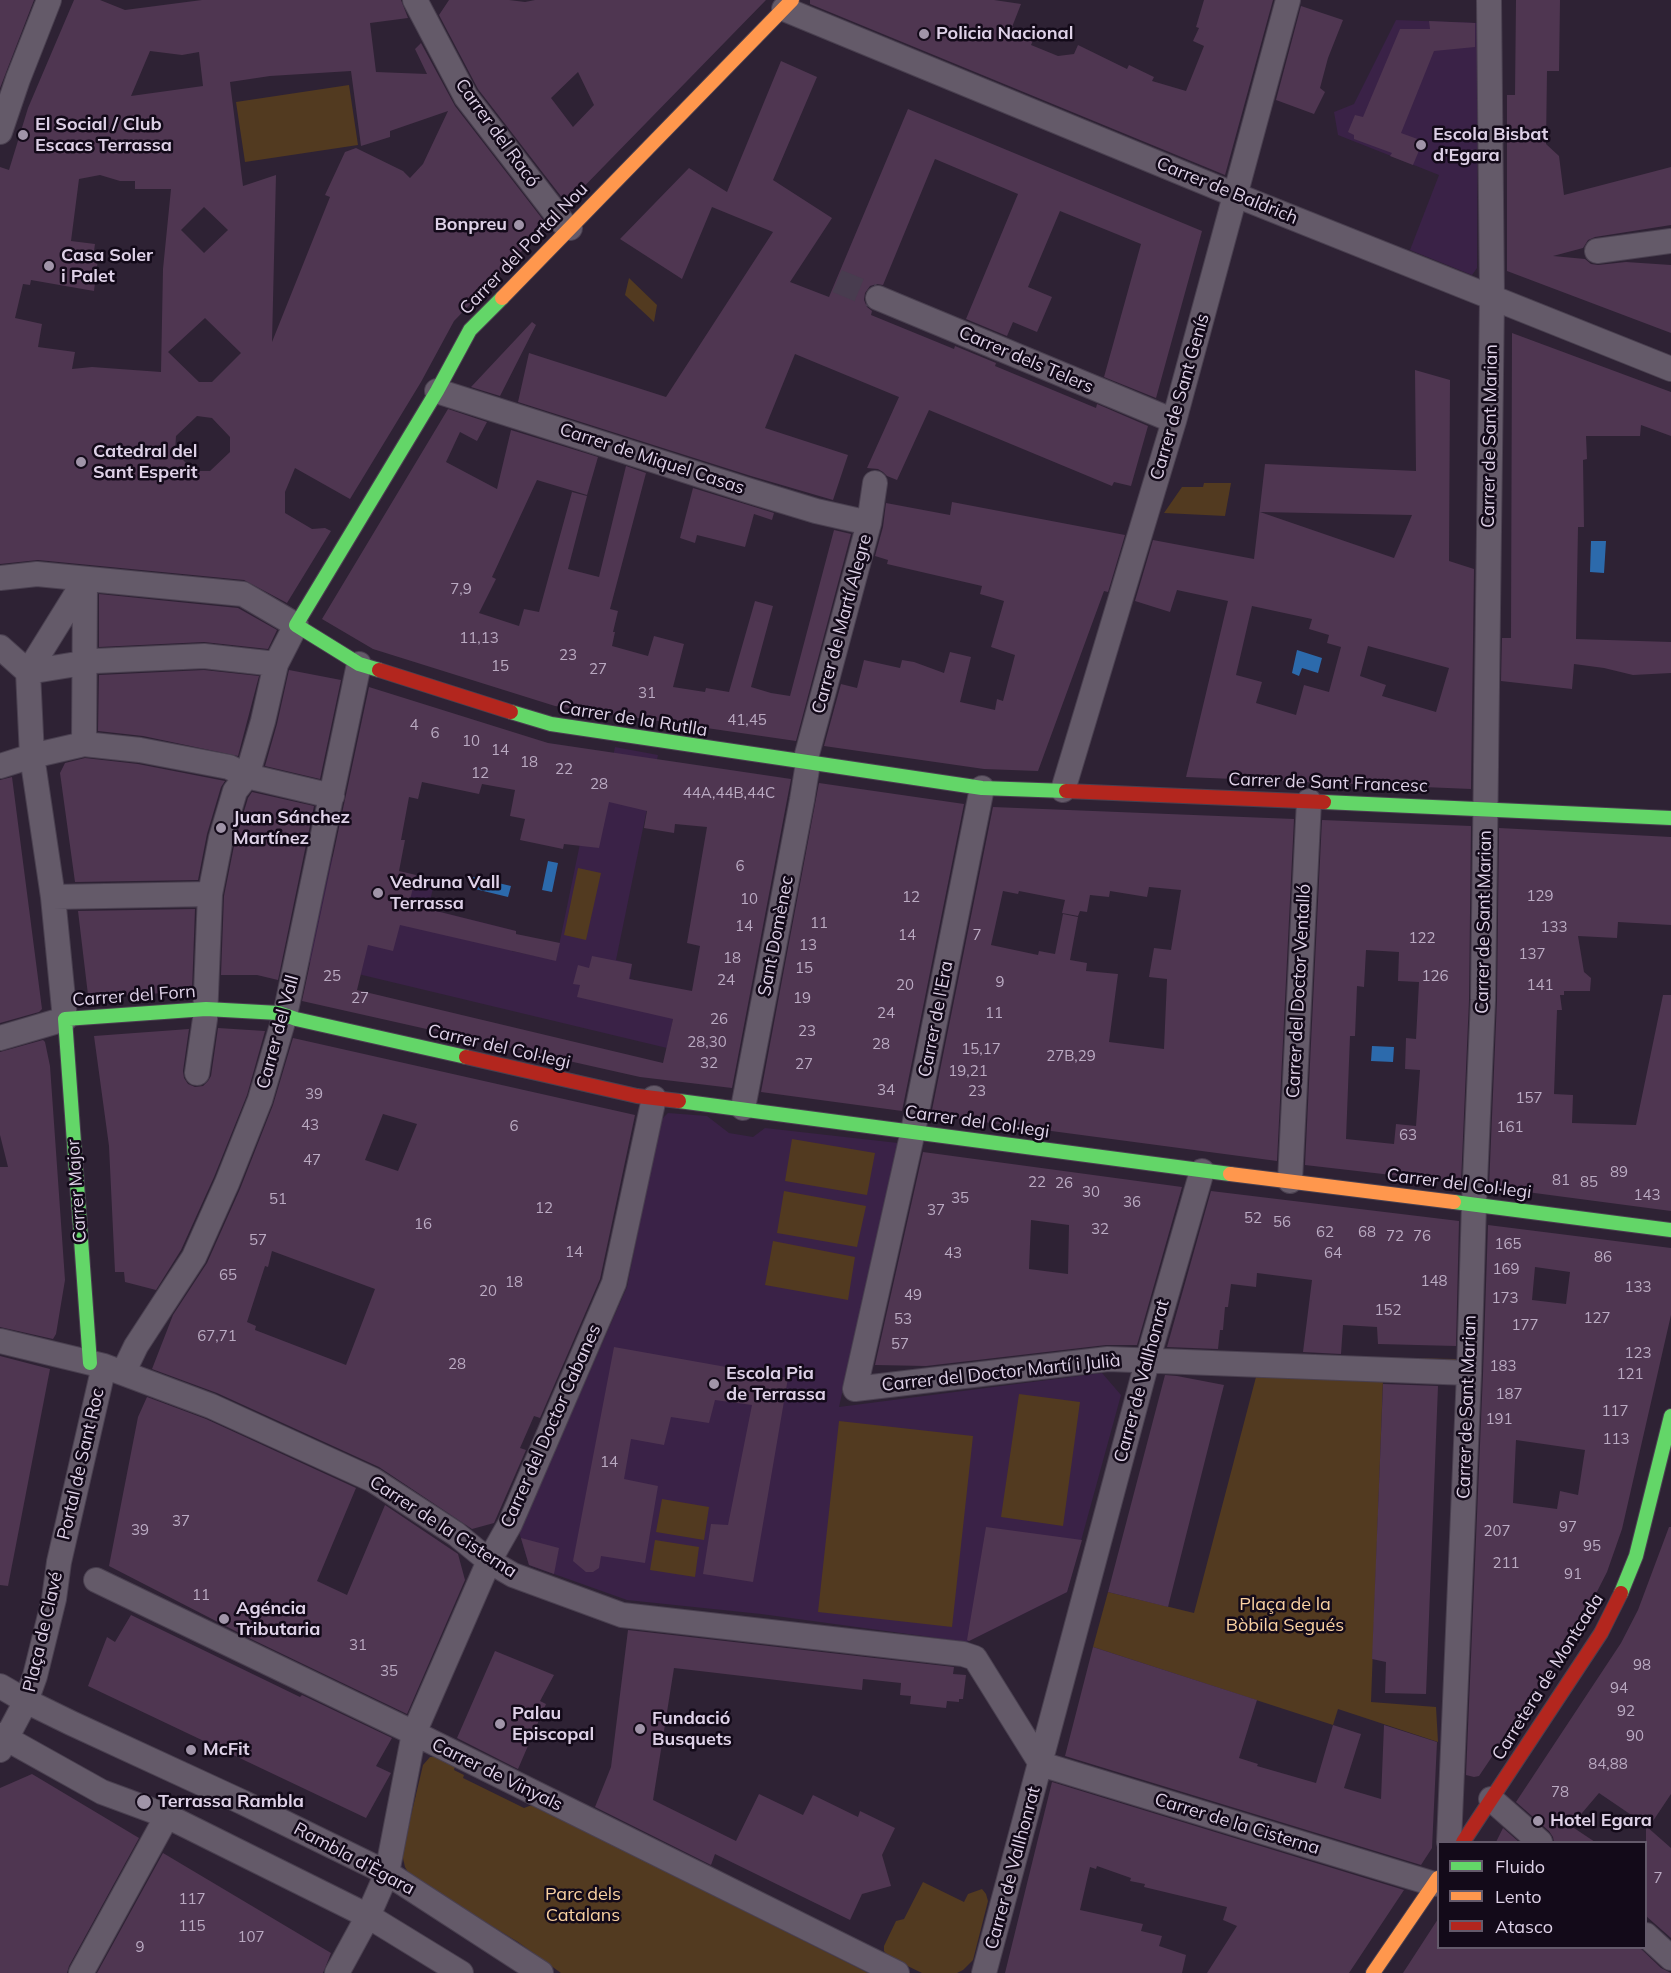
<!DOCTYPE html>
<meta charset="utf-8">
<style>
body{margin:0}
#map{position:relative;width:1671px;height:1973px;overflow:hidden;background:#2e2234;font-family:Mulish,sans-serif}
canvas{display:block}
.legend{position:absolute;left:1437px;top:1841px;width:210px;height:108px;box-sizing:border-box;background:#130a19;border:2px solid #645a6b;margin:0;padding:8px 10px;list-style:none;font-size:18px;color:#ded1e7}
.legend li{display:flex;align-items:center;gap:12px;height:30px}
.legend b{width:30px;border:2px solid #645a6b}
</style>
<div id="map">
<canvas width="1671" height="1973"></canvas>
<ul class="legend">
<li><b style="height:8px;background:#63d668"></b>Fluido</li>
<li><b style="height:8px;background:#ff974d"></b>Lento</li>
<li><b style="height:8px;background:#b3261e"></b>Atasco</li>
</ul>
</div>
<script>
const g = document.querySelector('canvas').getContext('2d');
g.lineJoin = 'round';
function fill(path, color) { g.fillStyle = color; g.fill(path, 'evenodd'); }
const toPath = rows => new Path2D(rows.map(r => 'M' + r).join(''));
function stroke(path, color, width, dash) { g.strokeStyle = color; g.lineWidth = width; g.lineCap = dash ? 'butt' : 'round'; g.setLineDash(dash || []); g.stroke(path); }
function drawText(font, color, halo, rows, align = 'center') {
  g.font = font + ' Mulish,sans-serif'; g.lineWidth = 5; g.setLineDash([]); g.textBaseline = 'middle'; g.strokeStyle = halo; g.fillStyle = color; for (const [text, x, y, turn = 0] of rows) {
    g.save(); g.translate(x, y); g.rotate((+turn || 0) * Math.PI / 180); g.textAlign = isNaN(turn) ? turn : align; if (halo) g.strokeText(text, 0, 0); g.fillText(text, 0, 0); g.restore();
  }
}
fill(toPath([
 [1396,20,1478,23,1477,268,1472,275,1410,250,1439,175,1338,135,1334,112,1354,104],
 [615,747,658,755,616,960,632,964,630,979,679,990,667,1048,308,962,332,857,435,880,428,909,516,931,512,951,556,960,583,829,598,832],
 [668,1113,707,1116,729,1133,753,1137,765,1128,898,1143,839,1407,1102,1373,1121,1395,1067,1592,967,1642,761,1614,627,1600,529,1565,519,1532,627,1287,660,1121]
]), '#3a2247');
fill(toPath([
 [349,85,358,145,245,162,236,102],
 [629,278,657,305,654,322,625,295],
 [1204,483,1231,483,1225,516,1164,513,1182,487,1203,487],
 [578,868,601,873,586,940,564,935],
 [792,1139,875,1153,867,1195,785,1181],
 [784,1191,866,1206,857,1247,777,1233],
 [773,1241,855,1257,848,1300,765,1285],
 [1161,1353,1456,1359,1454,1383,1383,1380,1371,1702,1436,1707,1438,1742,1338,1709,1333,1725,1093,1647,1108,1592,1194,1613,1256,1377,1154,1373],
 [1019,1394,1080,1402,1063,1526,1001,1517],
 [839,1421,973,1436,952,1627,818,1612],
 [662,1499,709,1507,704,1540,656,1532],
 [655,1540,699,1547,695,1577,650,1570],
 [430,1757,435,1757,455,1766,454,1770,464,1775,463,1778,524,1808,532,1805,868,1973,561,1973,518,1942,410,1876,405,1867,402,1854,410,1820,423,1765],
 [923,1882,964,1902,968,1894,982,1889,986,1894,988,1901,973,1960,963,1970,957,1973,922,1973,889,1957,884,1951,884,1946,896,1921,904,1919]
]), '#523a20');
fill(toPath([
 [1591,541,1606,541,1604,573,1590,572],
 [1297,650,1322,658,1318,673,1302,668,1299,676,1292,673],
 [548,861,558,863,552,892,542,890],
 [473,877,511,886,508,897,471,888],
 [1372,1046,1394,1047,1393,1062,1371,1061]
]), '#2c6aac');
fill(toPath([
 [0,0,34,0,0,88],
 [74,0,100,0,125,10,202,0,401,0,408,18,370,23,376,72,427,74,415,49,421,43,455,106,547,225,454,321,421,382,350,499,295,468,285,492,285,513,312,529,325,528,331,531,287,603,244,580,38,560,0,564,0,167,9,170,28,108],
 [150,51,182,55,199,52,203,86,131,96],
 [351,71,361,146,390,137,390,131,448,111,423,164,410,178,403,171,356,148,345,152,325,195,330,197,272,342,276,175,243,186,230,82,270,76],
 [100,175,120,181,135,181,135,189,171,189,163,269,161,372,92,367,72,369,75,352,38,347,42,324,15,318,23,284,30,285,31,280,94,291,98,259,93,258,95,244,71,241,79,179],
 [204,207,228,230,204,253,181,230],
 [205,318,241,353,212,382,199,382,168,352],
 [197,416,212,418,230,437,230,452,210,471,194,471,175,452,176,436],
 [449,0,509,0,525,2,535,0,766,0,567,204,478,89,439,15],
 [578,72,594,105,573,127,551,98],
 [810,0,994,0,1021,4,1012,27,1035,36,1031,45,1058,56,1074,54,1078,45,1127,69,1129,65,1154,77,1152,81,1186,91,1204,46,1193,41,1199,28,1196,27,1204,0,1273,0,1225,175,810,4],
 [1516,0,1560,0,1559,71,1547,71,1546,144,1559,156,1564,195,1671,167,1671,225,1595,237,1588,240,1583,248,1553,256,1585,259,1591,264,1598,265,1626,262,1671,265,1671,333,1507,271,1507,95,1515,95],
 [1301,6,1343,20,1328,58,1320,88,1325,92,1314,114,1276,100],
 [1429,21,1475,23,1475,47,1434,51,1401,133,1423,141,1413,165,1390,156,1392,153,1354,139,1354,135,1348,132,1355,115,1363,117,1400,29,1430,29],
 [781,61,817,77,773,180,832,218,790,282,829,297,908,109,1202,231,1156,398,1104,377,1141,244,1060,211,1028,287,1052,297,1037,332,1013,322,1007,336,966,319,1018,194,935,159,883,285,877,284,870,286,865,293,864,300,867,307,872,311,871,315,954,349,955,346,996,363,995,366,1096,408,1097,404,1148,426,1131,486,1114,482,1112,486,929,410,897,480,887,476,883,472,878,469,867,468,899,397,795,354,765,428,848,455,833,500,751,476,518,402,529,353,666,397,773,232,712,207,682,279,620,239,689,168,727,192],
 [532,322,536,325,500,396,471,387],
 [1512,333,1671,392,1671,436,1641,425,1640,436,1586,436,1587,459,1583,460,1584,527,1578,527,1576,639,1671,642,1671,673,1633,675,1604,668,1574,664,1572,689,1501,681,1502,638,1511,638],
 [1415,370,1450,380,1449,561,1474,569,1471,789,1186,777,1228,601,1177,590,1170,612,1135,601,1153,540,1254,559,1265,464,1416,471],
 [1260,512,1412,515,1394,558],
 [1252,606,1312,619,1309,629,1329,635,1327,643,1341,647,1329,692,1304,685,1296,715,1256,703,1262,682,1236,675],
 [1368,646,1449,668,1436,712,1382,696,1386,685,1360,676],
 [448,409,487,422,477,441,460,432,446,462,497,489,511,430,598,457,587,495,537,480,492,577,496,579,479,613,519,626,524,609,539,612,572,492,587,496,568,569,599,577,626,466,646,473,610,609,618,611,613,632,615,632,612,646,648,656,654,636,684,644,673,687,705,692,706,688,729,692,755,601,773,606,751,687,771,693,790,696,834,530,851,534,796,741,555,706,373,649,322,619],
 [693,488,774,513,772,520,754,514,745,547,697,535,695,543,680,538],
 [952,502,1125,535,1108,592,1104,591,1038,771,984,769,824,746,841,684,857,688,864,660,900,668,902,660,914,662,944,673,950,652,971,657,960,702,995,710,997,699,1003,701,1015,655,991,647,1004,601,980,594,982,586,887,564,888,560,875,556,883,527,886,503,950,515],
 [99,594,238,608,277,630,268,649,204,642,99,647],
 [204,670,259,676,238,756,143,736,98,731,99,675],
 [289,670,341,680,320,779,265,766,277,724],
 [369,687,548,743,791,779,732,1088,640,1077,302,1001],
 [422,782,479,794,482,784,515,790,510,816,525,819,520,840,563,849,564,844,599,848,609,802,647,811,644,828,674,833,675,824,707,827,687,943,700,946,692,991,629,979,632,964,592,956,589,968,578,965,573,984,580,985,577,997,673,1019,663,1063,357,990,368,945,393,951,400,925,556,961,560,943,516,934,516,931,428,909,429,905,410,900,416,875,399,871,405,840,401,840,409,797,418,799],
 [85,758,138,764,225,781,221,787,207,834,198,880,75,882,60,773,65,763],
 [12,777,42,1009,39,1012,0,1023,0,780],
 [819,783,964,804,902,1111,761,1092],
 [252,792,314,806,278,980,257,975,221,975,224,896,235,841,248,798],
 [993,807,1294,819,1277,1161,931,1115],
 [1149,887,1181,890,1171,950,1154,948,1149,977,1167,979,1164,1049,1109,1042,1118,974,1086,971,1087,963,1070,960,1078,917,1063,914,1055,954,1039,951,1038,955,991,945,1003,891,1018,894,1019,891,1065,900,1062,913,1078,916,1080,911,1087,912,1090,895,1109,897,1110,891,1147,897],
 [1322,820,1471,826,1469,1000,1461,1183,1305,1165],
 [1366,950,1399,952,1398,981,1419,982,1416,1039,1406,1038,1405,1069,1420,1070,1416,1126,1396,1124,1394,1144,1346,1139,1350,1036,1355,1036,1357,986,1364,987],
 [1499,828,1671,837,1671,925,1618,922,1617,938,1578,936,1584,972,1591,978,1590,991,1564,991,1564,995,1560,995,1562,1010,1557,1010,1554,1094,1573,1095,1572,1123,1636,1125,1663,995,1671,995,1671,1211,1489,1187,1497,1000],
 [195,909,192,991,91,998,88,995,78,911],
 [218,1028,265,1031,247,1095,214,1177,181,1250,156,1290,125,1282,124,1272,115,1272,109,1146,94,1036,189,1029,183,1071,184,1078,188,1084,195,1087,203,1086,208,1081,211,1076],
 [293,1038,635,1115,600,1279,540,1418,534,1416,520,1448,526,1450,494,1523,472,1529,379,1467,217,1393,152,1369,173,1315,207,1263,240,1189,273,1105],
 [383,1114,417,1124,398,1171,365,1160],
 [272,1251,375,1289,346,1365,255,1330,256,1326,247,1322,265,1266,268,1267],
 [43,1040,45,1042,50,1066,65,1280,56,1334,53,1339,0,1327,0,1167,8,1167,0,1135,0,1052],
 [923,1152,1182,1187,1137,1345,1106,1345,926,1366,875,1365],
 [1031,1220,1069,1225,1068,1274,1029,1269],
 [1211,1191,1459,1221,1456,1346,1378,1344,1377,1327,1343,1325,1341,1354,1303,1352,1312,1280,1257,1273,1256,1287,1231,1284,1228,1307,1225,1307,1223,1330,1220,1330,1218,1349,1167,1347],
 [1488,1225,1671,1248,1671,1315,1622,1529,1607,1572,1578,1629,1479,1776,1474,1777,1466,1775,1483,1374],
 [1535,1267,1570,1272,1566,1304,1532,1300],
 [1516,1440,1585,1450,1578,1495,1560,1491,1557,1509,1513,1503],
 [614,1347,788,1378,753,1582,703,1574,711,1524,728,1525,752,1405,715,1400,709,1423,671,1417,664,1445,631,1439,624,1479,658,1486,645,1563,601,1556,599,1568,593,1572,586,1572,573,1561],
 [0,1356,50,1369,8,1586,0,1585],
 [1165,1375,1177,1376,1224,1385,1168,1607,1108,1592],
 [1383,1384,1438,1386,1426,1694,1385,1693,1386,1662,1372,1659],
 [147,1397,206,1419,356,1488,317,1581,347,1595,385,1505,458,1554,465,1580,407,1714,247,1637,109,1566,138,1417],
 [986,1527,1082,1540,1067,1592,969,1641,967,1640],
 [1669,1527,1671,1527,1671,1794,1649,1827,1599,1793,1571,1826,1595,1842,1554,1842,1553,1837,1549,1831,1516,1802,1621,1643,1638,1610],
 [521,1538,559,1548,554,1574,529,1565],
 [131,1615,300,1697,302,1695,392,1738,376,1766,391,1773,366,1818,88,1686,107,1637,115,1642],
 [628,1630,954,1667,953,1674,966,1675,963,1699,959,1699,959,1702,947,1701,946,1708,910,1704,911,1696,900,1695,901,1683,863,1679,862,1690,674,1668,653,1800,736,1841,759,1794,803,1815,813,1795,858,1817,860,1811,895,1828,882,1855,891,1886,862,1894,850,1920,715,1854,711,1865,595,1807,611,1767],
 [1093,1647,1257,1700,1239,1758,1258,1764,1257,1766,1316,1783,1333,1725,1361,1734,1344,1788,1381,1799,1384,1725,1437,1742,1432,1848,1421,1865,1065,1756],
 [495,1651,554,1675,540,1701,546,1704,518,1769,457,1738],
 [32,1774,139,1838,69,1966,67,1973,0,1973,0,1788],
 [1052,1782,1404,1890,1349,1973,1207,1973,1237,1926,1223,1920,1227,1907,1144,1887,1145,1884,1130,1881,1131,1878,1097,1866,1096,1869,1090,1867,1080,1910,1143,1924,1141,1931,1162,1936,1159,1946,1186,1955,1182,1973,1005,1973],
 [1646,1826,1671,1848,1671,1938,1646,1916],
 [1503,1828,1519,1842,1496,1842],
 [163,1853,331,1953,323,1973,97,1973],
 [1438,1919,1438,1947,1639,1947,1661,1968,1671,1973,1403,1973]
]), '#4f3651');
stroke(toPath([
 [837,281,878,298]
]), '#483c4f', 24, [24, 12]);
const street = toPath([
 [415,0,466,97,564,224,570,228],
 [784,9,1223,190,1671,369],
 [0,132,18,79,49,0],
 [1597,251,1671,241],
 [878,298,1174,421],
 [437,391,747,490,816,511,869,523],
 [0,578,37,574,243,594,296,625,276,664,263,721,247,776,235,791,221,838,210,894,205,1019,197,1073],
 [0,647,28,672],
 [28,672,95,661,204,656,276,664],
 [84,744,85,580],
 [0,766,32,756,84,744,140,750,229,767,247,776,332,796],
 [982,788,913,1131,855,1389,1108,1359,1469,1373],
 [1063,790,1174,421,1288,0],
 [53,897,210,894],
 [65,1019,53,897,32,756,28,672,85,580],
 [0,1038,65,1019],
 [743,1108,802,800,808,763,806,758,869,523,875,483],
 [1290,1181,1309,801],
 [0,1341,104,1366,211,1406,373,1480,456,1534,489,1561,513,1575,622,1615,963,1654,975,1658,1041,1764],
 [123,1373,136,1346,194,1257,227,1183,260,1100,285,1015,359,664],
 [96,1580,414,1733,897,1973],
 [0,1686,26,1701,71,1723,242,1802,387,1873,541,1973],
 [0,1735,102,1792,167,1816,368,1916,461,1973],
 [0,1750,26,1701,35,1676,54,1599,59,1562,104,1366],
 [1041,1764,1434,1884],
 [1491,1799,1540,1842],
 [1449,1842,1469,1373,1474,1204,1483,1000,1492,297,1489,0],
 [1646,1935,1671,1958],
 [81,1973,167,1816],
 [337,1973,368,1916,387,1873,414,1733,489,1561,510,1524,614,1283,654,1098],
 [984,1973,1147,1362,1202,1171]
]);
const fast = toPath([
 [379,670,359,664,296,625,437,391,470,330,502,298],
 [511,712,551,724,982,788,1066,791],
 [1324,802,1671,818],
 [679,1101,1230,1174],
 [1454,1202,1671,1230],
 [90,1363,65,1019,206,1009,279,1013,296,1019,466,1057],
 [1621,1593,1636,1556,1671,1416]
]);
const slow = toPath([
 [502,298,792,0],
 [1230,1174,1454,1202],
 [1373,1973,1438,1878]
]);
const jam = toPath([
 [379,670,511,712],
 [1066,791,1324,802],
 [466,1057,637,1096,679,1101],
 [1463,1842,1601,1633,1621,1593]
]);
stroke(street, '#4a4050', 26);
stroke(fast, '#4a4050', 16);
stroke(slow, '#4a4050', 16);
stroke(jam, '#4a4050', 16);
stroke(street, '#645a69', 24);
stroke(fast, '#63d668', 14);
stroke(slow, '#ff974d', 14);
stroke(jam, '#b3261e', 14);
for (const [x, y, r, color] of [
 [924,34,6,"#a094a8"],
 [23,135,6,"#a094a8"],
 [1421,145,6,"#a094a8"],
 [519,225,6,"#a094a8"],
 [49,266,6,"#a094a8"],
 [81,462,6,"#a094a8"],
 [221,828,6,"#a094a8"],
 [378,893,6,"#a094a8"],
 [714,1384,6,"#a094a8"],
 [224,1619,6,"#a094a8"],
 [500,1724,6,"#a094a8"],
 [640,1729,6,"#a094a8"],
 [191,1750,6,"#a094a8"],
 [144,1802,8,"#a094a8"],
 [1538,1821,6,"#a094a8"]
]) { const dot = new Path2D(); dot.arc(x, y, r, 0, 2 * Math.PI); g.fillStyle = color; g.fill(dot); stroke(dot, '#130a19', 2); }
drawText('15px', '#baaac2', null, [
 ["7,9",461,589],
 ["11,13",479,638],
 ["23",568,655],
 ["15",500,666],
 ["27",598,669],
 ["31",647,693],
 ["41,45",747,720],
 ["4",414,725],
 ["6",435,733],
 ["10",471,741],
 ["14",500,750],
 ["18",529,762],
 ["22",564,769],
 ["12",480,773],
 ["28",599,784],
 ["44A,44B,44C",729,793],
 ["6",740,866],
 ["129",1540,896],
 ["12",911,897],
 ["10",749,899],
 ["11",819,923],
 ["14",744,926],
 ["133",1554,927],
 ["14",907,935],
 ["7",977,935],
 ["122",1422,938],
 ["13",808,945],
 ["137",1532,954],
 ["18",732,958],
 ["15",804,968],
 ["25",332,976],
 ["126",1435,976],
 ["24",726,980],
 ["9",1000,982],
 ["20",905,985],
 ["141",1540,985],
 ["27",360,998],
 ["19",802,998],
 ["24",886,1013],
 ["11",994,1013],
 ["26",719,1019],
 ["23",807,1031],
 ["28,30",707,1042],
 ["28",881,1044],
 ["15,17",981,1049],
 ["27B,29",1071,1056],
 ["32",709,1063],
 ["27",804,1064],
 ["19,21",968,1071],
 ["34",886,1090],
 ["23",977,1091],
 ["39",314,1094],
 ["157",1529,1098],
 ["43",310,1125],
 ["6",514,1126],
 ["161",1510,1127],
 ["63",1408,1135],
 ["47",312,1160],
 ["89",1619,1172],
 ["81",1561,1180],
 ["22",1037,1182],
 ["85",1589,1182],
 ["26",1064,1183],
 ["30",1091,1192],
 ["143",1647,1195],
 ["35",960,1198],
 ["51",278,1199],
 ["36",1132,1202],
 ["12",544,1208],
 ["37",936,1210],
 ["52",1253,1218],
 ["56",1282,1222],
 ["16",423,1224],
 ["32",1100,1229],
 ["62",1325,1232],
 ["68",1367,1232],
 ["72",1395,1236],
 ["76",1422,1236],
 ["57",258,1240],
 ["165",1508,1244],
 ["14",574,1252],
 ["43",953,1253],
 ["64",1333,1253],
 ["86",1603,1257],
 ["169",1506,1269],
 ["65",228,1275],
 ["148",1434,1281],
 ["18",514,1282],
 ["133",1638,1287],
 ["20",488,1291],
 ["49",913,1295],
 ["173",1505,1298],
 ["152",1388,1310],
 ["127",1597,1318],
 ["53",903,1319],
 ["177",1525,1325],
 ["67,71",217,1336],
 ["57",900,1344],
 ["123",1638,1353],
 ["28",457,1364],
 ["183",1503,1366],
 ["121",1630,1374],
 ["187",1509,1394],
 ["117",1615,1411],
 ["191",1499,1419],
 ["113",1616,1439],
 ["14",609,1462],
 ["37",181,1521],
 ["97",1568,1527],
 ["39",140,1530],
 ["207",1497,1531],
 ["95",1592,1546],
 ["211",1506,1563],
 ["91",1573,1574],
 ["11",201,1595],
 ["31",358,1645],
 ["98",1642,1665],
 ["35",389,1671],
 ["94",1619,1688],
 ["92",1626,1711],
 ["90",1635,1736],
 ["84,88",1608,1764],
 ["78",1560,1792],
 ["7",1658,1878],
 ["117",192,1899],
 ["115",192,1926],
 ["107",251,1937],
 ["9",140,1947]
]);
drawText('bold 18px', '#ded1e7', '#130a19', [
 ["Policia Nacional",936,34],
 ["El Social / Club",35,125],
 ["Escacs Terrassa",35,146],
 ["Escola Bisbat",1433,135],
 ["d'Egara",1433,156],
 ["Bonpreu",507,225,"right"],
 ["Casa Soler",61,256],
 ["i Palet",61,277],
 ["Catedral del",93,452],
 ["Sant Esperit",93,473],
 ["Juan Sánchez",233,818],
 ["Martínez",233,839],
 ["Vedruna Vall",390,883],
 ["Terrassa",390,904],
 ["Escola Pia",726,1374],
 ["de Terrassa",726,1395],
 ["Agéncia",236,1609],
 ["Tributaria",236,1630],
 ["Palau",512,1714],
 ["Episcopal",512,1735],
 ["Fundació",652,1719],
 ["Busquets",652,1740],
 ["McFit",203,1750],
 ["Terrassa Rambla",158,1802],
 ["Hotel Egara",1550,1821]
], 'left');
drawText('18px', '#ded1e7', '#130a19', [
 ["Carrer del Racó",497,133,54],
 ["Carrer de Baldrich",1227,191,22],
 ["Carrer del Portal Nou",524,249,-46],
 ["Carrer dels Telers",1026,360,23],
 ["Carrer de Sant Genís",1180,397,-74],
 ["Carrer de Sant Marian",1490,436,-89],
 ["Carrer de Miquel Casas",652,459,18],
 ["Carrer de Martí Alegre",842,624,-75],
 ["Carrer de la Rutlla",633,719,9],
 ["Carrer de Sant Francesc",1328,783,2],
 ["Carrer de Sant Marian",1484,922,-89],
 ["Sant Domènec",776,936,-79],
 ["Carrer del Doctor Ventalló",1299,991,-87],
 ["Carrer del Forn",134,996,-4],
 ["Carrer de l'Era",936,1019,-79],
 ["Carrer del Vall",278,1032,-75],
 ["Carrer del Col·legi",499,1047,13],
 ["Carrer del Col·legi",977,1122,8],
 ["Carrer del Col·legi",1459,1184,7],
 ["Carrer Major",77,1191,-94],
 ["Carrer del Doctor Martí i Julià",1001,1373,-6],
 ["Carrer de Vallhonrat",1142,1381,-75],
 ["Carrer de Sant Marian",1467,1407,-88],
 ["Carrer del Doctor Cabanes",551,1426,-66],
 ["Portal de Sant Roc",81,1464,-77],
 ["Carrer de la Cisterna",443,1527,33],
 ["Plaça de Clavé",43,1632,-77],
 ["Carretera de Montcada",1548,1677,-58],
 ["Carrer de Vinyals",497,1775,26],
 ["Carrer de la Cisterna",1237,1824,17],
 ["Rambla d'Ègara",354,1859,28],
 ["Carrer de Vallhonrat",1013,1868,-75]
]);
drawText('18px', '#fbd2a2', '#130a19', [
 ["Plaça de la",1285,1605],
 ["Bòbila Segués",1285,1626],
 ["Parc dels",583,1895],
 ["Catalans",583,1916]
]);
</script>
